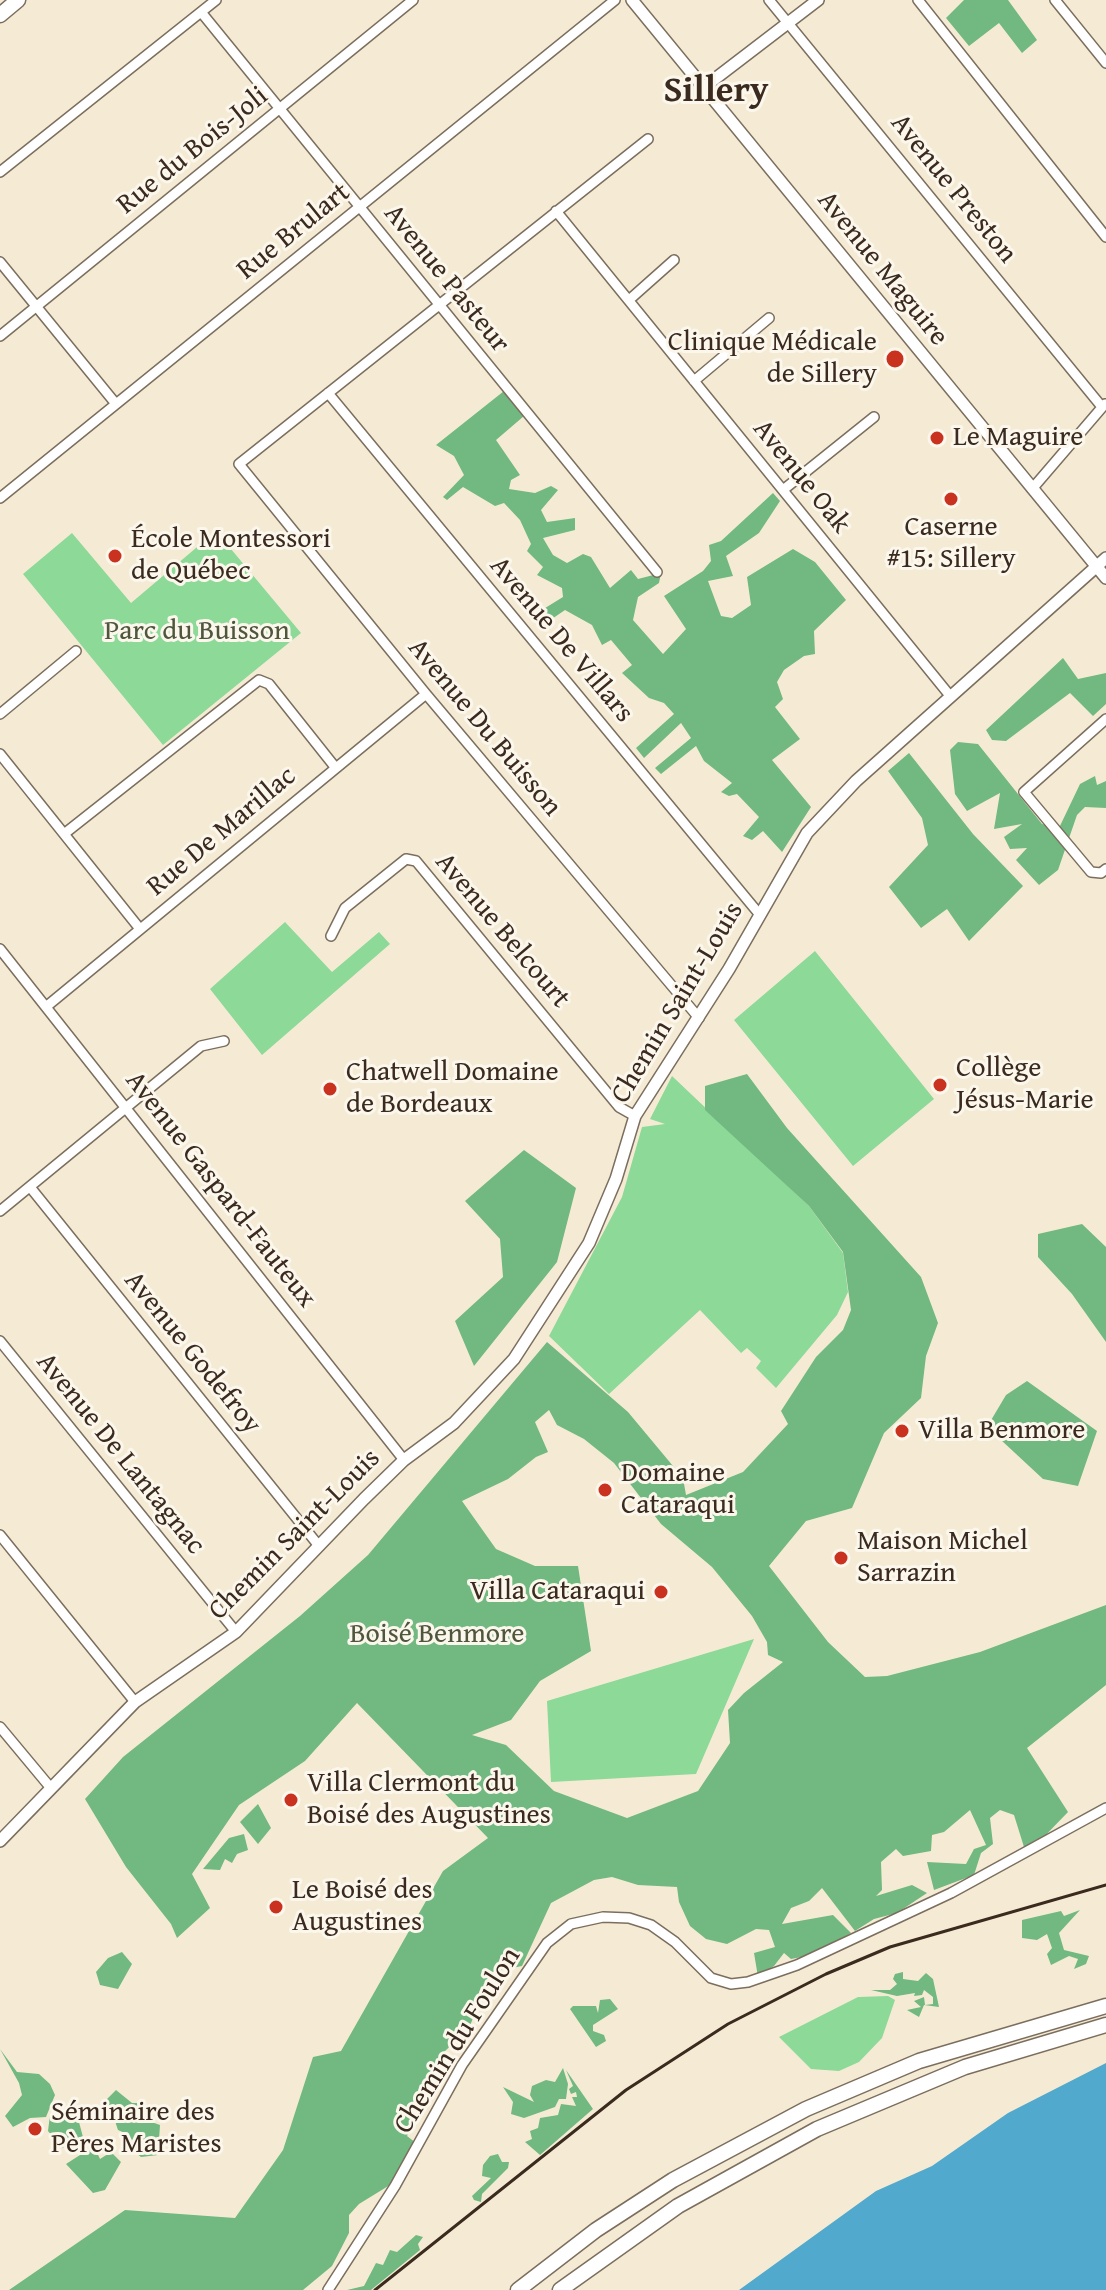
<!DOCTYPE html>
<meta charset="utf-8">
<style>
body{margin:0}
canvas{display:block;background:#f5ebd4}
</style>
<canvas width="1106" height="2290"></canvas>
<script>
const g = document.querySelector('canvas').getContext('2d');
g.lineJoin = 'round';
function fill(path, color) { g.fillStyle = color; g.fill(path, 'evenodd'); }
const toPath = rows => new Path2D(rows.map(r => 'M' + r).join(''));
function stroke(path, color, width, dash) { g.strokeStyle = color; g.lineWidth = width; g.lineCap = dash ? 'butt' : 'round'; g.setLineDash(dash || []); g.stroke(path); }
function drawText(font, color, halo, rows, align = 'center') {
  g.font = font + ' "Gentium Book Plus",serif'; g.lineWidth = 6; g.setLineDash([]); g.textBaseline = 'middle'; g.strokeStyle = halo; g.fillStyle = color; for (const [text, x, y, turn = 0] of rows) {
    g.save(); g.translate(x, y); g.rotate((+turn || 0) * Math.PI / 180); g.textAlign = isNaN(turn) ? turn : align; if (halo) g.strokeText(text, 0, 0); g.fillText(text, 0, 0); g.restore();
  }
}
fill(toPath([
 [216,531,301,633,163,745,23,574,72,533,131,603],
 [285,922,332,972,379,932,390,944,262,1055,210,989],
 [815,951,934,1099,853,1166,734,1020],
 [672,1076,809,1206,843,1253,848,1292,837,1315,776,1388,756,1368,761,1361,747,1348,741,1353,700,1310,609,1394,549,1336,622,1197,642,1127,665,1124,650,1119],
 [754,1639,696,1774,551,1782,547,1701],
 [888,1996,895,2000,882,2038,859,2062,839,2071,811,2069,779,2037,858,1997]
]), '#8cd998');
fill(toPath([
 [964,0,1008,0,1037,40,1022,53,999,23,969,46,946,18],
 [504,391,524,416,496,440,520,475,511,480,509,489,535,493,551,486,558,490,541,510,547,522,575,518,575,530,543,538,553,555,567,563,583,554,591,557,610,588,631,570,638,579,661,573,659,583,638,597,633,620,663,654,686,629,664,596,703,571,711,561,709,545,721,541,773,493,780,501,759,533,726,556,733,576,708,581,721,616,732,618,751,605,747,577,793,549,815,562,846,600,814,631,815,654,804,656,784,670,777,682,783,699,775,707,800,739,772,760,811,807,782,852,763,831,752,840,743,836,759,817,737,794,729,796,721,792,732,783,704,761,696,746,661,774,655,768,691,738,681,723,644,758,636,748,674,714,664,703,649,698,622,673,632,665,611,640,602,645,592,625,565,610,546,623,537,613,563,597,562,588,537,575,543,567,527,551,531,544,520,520,504,503,495,506,463,487,447,500,443,497,464,475,454,456,436,445],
 [1063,658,1078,679,1106,673,1106,704,1093,716,1070,693,1006,741,992,740,986,730],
 [958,742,978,744,1042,824,1059,828,1080,784,1095,776,1097,785,1106,781,1106,808,1085,807,1077,815,1058,870,1039,885,1016,860,1027,848,1010,849,1004,837,1022,824,994,829,1000,793,967,811,955,794,950,750],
 [909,753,973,834,1023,886,969,941,947,909,921,928,889,887,928,845,922,818,888,771],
 [747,1074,787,1128,921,1277,938,1323,926,1356,921,1398,884,1433,852,1508,806,1521,769,1566,828,1642,865,1677,887,1676,980,1652,1106,1605,1106,1685,1027,1748,1068,1812,1039,1842,1024,1847,1014,1815,1000,1810,990,1818,993,1844,981,1853,974,1875,934,1890,927,1862,966,1864,974,1849,986,1845,970,1810,944,1832,932,1835,931,1851,903,1856,896,1849,881,1862,882,1890,876,1896,912,1885,927,1893,897,1913,874,1919,855,1931,822,1888,809,1901,791,1908,782,1924,833,1915,851,1933,812,1955,791,1959,784,1953,774,1966,758,1977,754,1953,775,1947,769,1930,756,1929,727,1944,706,1939,690,1926,679,1902,677,1887,638,1885,612,1877,594,1880,551,1903,522,1966,492,1972,469,2028,442,2054,438,2078,407,2136,416,2143,398,2180,359,2204,349,2215,349,2233,332,2266,303,2290,9,2290,125,2210,235,2218,283,2150,313,2057,341,2051,443,1871,488,1838,357,1703,305,1761,239,1805,192,1874,210,1908,177,1938,171,1924,126,1867,85,1799,123,1757,300,1616,368,1555,547,1342,628,1412,683,1478,686,1495,743,1472,788,1424,781,1411,816,1357,843,1330,851,1310,843,1252,809,1206,705,1110,705,1086],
 [549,1410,557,1425,584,1439,614,1463,661,1524,712,1567,752,1616,767,1642,768,1655,783,1662,744,1693,728,1710,730,1743,698,1791,627,1818,554,1791,506,1745,472,1735,511,1720,540,1681,591,1651,578,1566,535,1566,496,1549,462,1501,508,1479,536,1457,548,1452,535,1422],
 [524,1150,576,1188,557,1262,474,1366,455,1321,503,1277,500,1239,465,1201],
 [1082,1224,1106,1247,1106,1342,1072,1294,1038,1257,1038,1234],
 [1027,1381,1097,1431,1078,1486,1043,1479,987,1427,1006,1395],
 [258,1804,271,1828,258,1844,240,1822],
 [244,1834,248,1850,237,1854,232,1863,225,1859,220,1870,203,1869,229,1838],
 [1080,1910,1059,1933,1064,1950,1089,1956,1086,1964,1074,1969,1078,1959,1069,1956,1051,1965,1047,1954,1052,1948,1047,1934,1037,1940,1022,1938,1022,1920,1061,1911,1064,1916],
 [122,1952,132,1964,118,1989,100,1985,96,1972,108,1958],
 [903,1972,903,1979,918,1981,926,1973,933,1979,939,2007,924,2005,919,2017,907,2010,921,2007,914,2001,924,1997,925,2005,933,2004,933,1997,924,1990,922,1995,914,1996,915,1993,897,1996,871,1990,890,1990,897,1984,893,1979,895,1974],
 [610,1999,618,2009,593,2025,593,2031,604,2035,606,2041,596,2047,570,2009,573,2006,596,2006,598,2013,600,2000],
 [0,2049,17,2072,39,2074,50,2084,55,2095,46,2117,30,2118,13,2127,5,2116,22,2095,19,2083],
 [563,2068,568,2084,566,2099,559,2099,555,2107,524,2118,511,2114,513,2102,503,2087,534,2102,530,2095,532,2086,546,2080,555,2082],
 [566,2070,593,2109,540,2155,525,2142,532,2139,530,2131,538,2128,540,2118,558,2115,561,2104,576,2106,572,2097,577,2097,576,2092,571,2094,569,2089,573,2086],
 [116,2090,132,2103,143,2103,143,2119,160,2125,158,2155,141,2157,131,2149,129,2135,118,2130,113,2115,104,2102],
 [76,2111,83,2137,62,2148,48,2131,50,2115],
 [94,2146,100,2159,111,2152,121,2162,105,2190,93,2193,66,2164],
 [498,2154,502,2162,509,2162,508,2168,482,2194,481,2202,474,2200,472,2196,491,2178,482,2176,483,2165,490,2156],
 [416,2235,423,2237,418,2244,420,2250,371,2290,347,2290,364,2286,376,2263,383,2265,390,2250,397,2252]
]), '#71b980');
fill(toPath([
 [1106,2063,1106,2290,739,2290,876,2191,932,2166,1008,2113]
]), '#51a9ce');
const minor = toPath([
 [769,0,1102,407],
 [918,0,1106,237],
 [1055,0,1106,63],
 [201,12,657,572],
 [648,139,239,464,426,694,699,1018],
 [0,172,216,0],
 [556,211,951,697],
 [0,262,116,404],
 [629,300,674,260],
 [0,336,413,0],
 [694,381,769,318],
 [328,393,760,915],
 [1032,489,1105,404],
 [783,490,874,417],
 [0,498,615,0],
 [0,714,76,651],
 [1106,719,1024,792,1091,872,1101,873,1106,869],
 [0,754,140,929],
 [64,834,259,680,269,684,335,767],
 [331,936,345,908,406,859,416,861,619,1107,635,1116],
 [0,949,404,1460],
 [47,1006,426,694],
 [30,1187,319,1546],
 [0,1211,201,1046,224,1041],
 [0,1341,236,1632],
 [0,1535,135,1702],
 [0,1727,50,1787],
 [328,2290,395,2186,462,2065,547,1943,571,1924,603,1917,629,1918,651,1925,675,1942,711,1978,731,1984,748,1982,797,1965,951,1893,1106,1808]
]);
const tertiary = toPath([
 [632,0,1106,578],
 [703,88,818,0],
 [0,1841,135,1702,236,1632,364,1499,404,1460,454,1423,514,1359,589,1243,616,1179,635,1116,729,969,807,833,856,781,1106,558]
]);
const primary = toPath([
 [0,15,18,0],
 [518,2290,596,2230,673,2180,806,2109,919,2061,1106,2006],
 [560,2290,678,2206,817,2129,965,2067,1106,2025]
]);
stroke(minor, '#7c6e5e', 12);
stroke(tertiary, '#7c6e5e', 14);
stroke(primary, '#7c6e5e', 17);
stroke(minor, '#fff', 9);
stroke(tertiary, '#fff', 11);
stroke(primary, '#fff', 14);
stroke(toPath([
 [375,2290,626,2090,728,2024,826,1974,890,1947,1106,1885]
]), '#3b2a1e', 3);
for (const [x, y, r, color] of [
 [895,359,10,"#c8321e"],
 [937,438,8,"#c8321e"],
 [951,499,8,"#c8321e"],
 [115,556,8,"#c8321e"],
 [940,1085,8,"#c8321e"],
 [330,1089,8,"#c8321e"],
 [902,1431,8,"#c8321e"],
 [605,1490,8,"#c8321e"],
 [841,1558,8,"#c8321e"],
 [661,1592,8,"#c8321e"],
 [291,1800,8,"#c8321e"],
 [276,1907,8,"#c8321e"],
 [35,2129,8,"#c8321e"]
]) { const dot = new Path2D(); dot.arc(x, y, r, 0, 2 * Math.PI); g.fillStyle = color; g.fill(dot); stroke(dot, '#fbf7ec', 3); }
drawText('28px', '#3b2a1e', '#fbf7ec', [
 ["Rue du Bois-Joli",193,151,-39],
 ["Avenue Preston",953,189,51],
 ["Rue Brulart",294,232,-39],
 ["Avenue Maguire",882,269,51],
 ["Avenue Pasteur",446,279,51],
 ["Avenue Oak",801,477,51],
 ["Avenue De Villars",561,640,50],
 ["Avenue Du Buisson",484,728,50],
 ["Rue De Marillac",222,832,-40],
 ["Avenue Belcourt",502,931,50],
 ["Chemin Saint-Louis",678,1003,-59],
 ["Avenue Gaspard-Fauteux",220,1190,52],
 ["Avenue Godefroy",192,1353,51],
 ["Avenue De Lantagnac",120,1454,51],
 ["Chemin Saint-Louis",295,1535,-45],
 ["Chemin du Foulon",458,2041,-58]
]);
drawText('28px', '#3b2a1e', '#fbf7ec', [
 ["Clinique Médicale",877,343,"right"],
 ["de Sillery",877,375,"right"],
 ["Le Maguire",953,438],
 ["Caserne",951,528,"center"],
 ["#15: Sillery",951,560,"center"],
 ["École Montessori",131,540],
 ["de Québec",131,572],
 ["Collège",956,1069],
 ["Jésus-Marie",956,1101],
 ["Chatwell Domaine",346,1073],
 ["de Bordeaux",346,1105],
 ["Villa Benmore",918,1431],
 ["Domaine",621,1474],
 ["Cataraqui",621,1506],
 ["Maison Michel",857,1542],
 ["Sarrazin",857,1574],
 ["Villa Cataraqui",645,1592,"right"],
 ["Villa Clermont du",307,1784],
 ["Boisé des Augustines",307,1816],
 ["Le Boisé des",292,1891],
 ["Augustines",292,1923],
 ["Séminaire des",51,2113],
 ["Pères Maristes",51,2145]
], 'left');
drawText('28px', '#4f563c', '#fbf7ec', [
 ["Parc du Buisson",197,632],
 ["Boisé Benmore",437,1635]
]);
drawText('bold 36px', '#3b2a1e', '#fbf7ec', [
 ["Sillery",716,92]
]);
</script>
